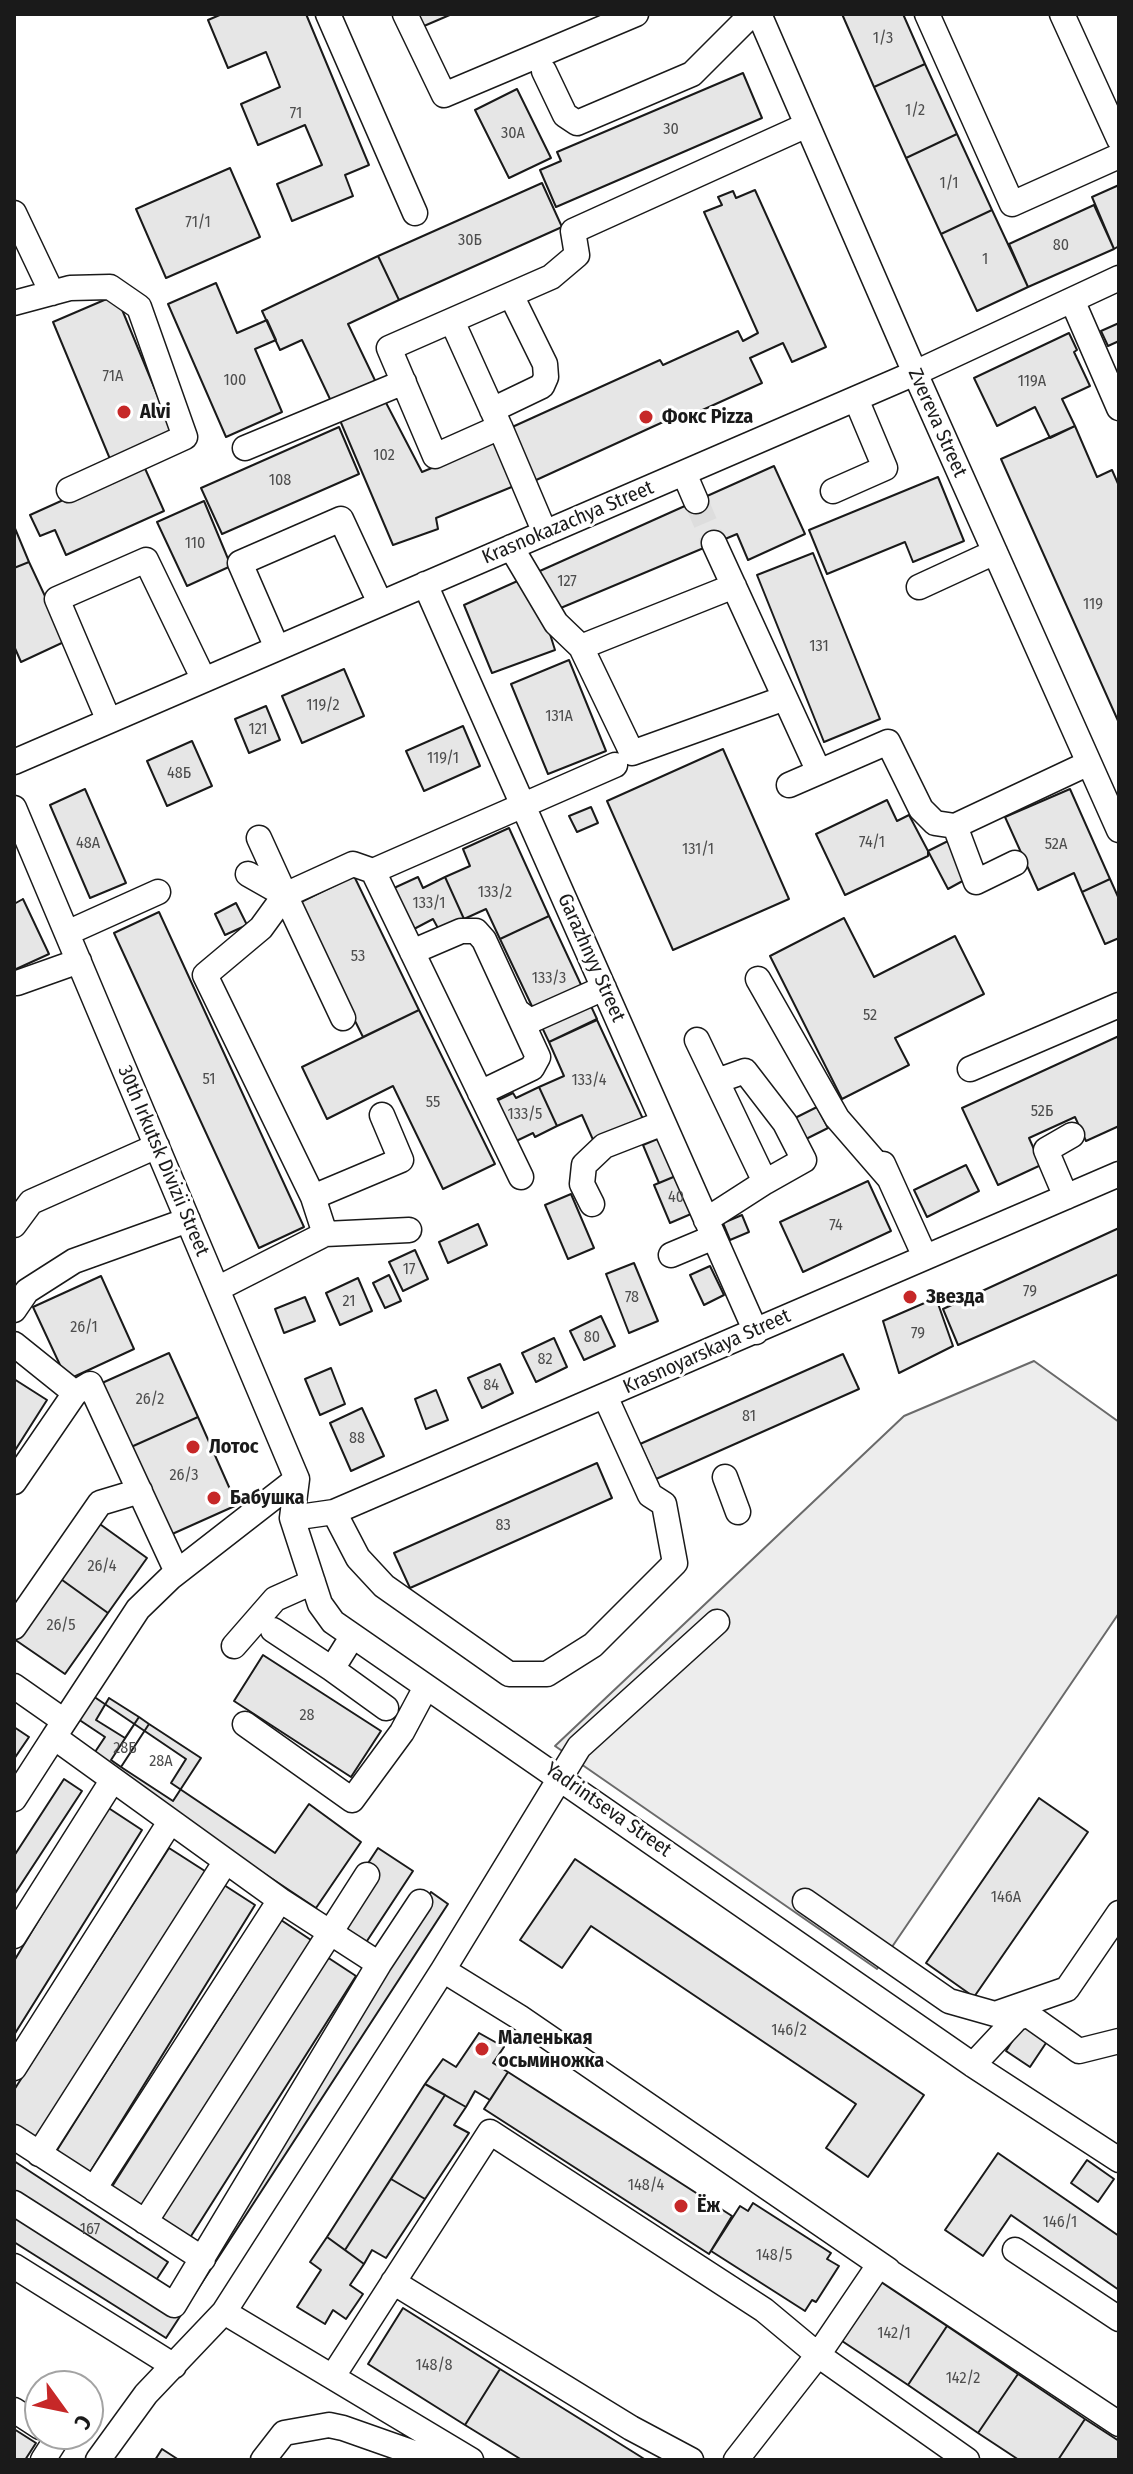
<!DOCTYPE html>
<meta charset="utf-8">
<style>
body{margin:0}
#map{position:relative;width:1133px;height:2474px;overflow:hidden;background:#fff;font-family:"Fira Sans Condensed",sans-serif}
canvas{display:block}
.frame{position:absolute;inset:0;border:16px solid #1a1a1a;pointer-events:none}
.north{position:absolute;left:24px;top:2370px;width:80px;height:80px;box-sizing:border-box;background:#fff;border:2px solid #a3a3a3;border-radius:50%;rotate:123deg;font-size:22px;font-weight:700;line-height:32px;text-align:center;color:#1a1a1a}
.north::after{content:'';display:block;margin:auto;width:28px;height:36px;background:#c62828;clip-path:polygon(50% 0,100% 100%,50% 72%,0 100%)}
</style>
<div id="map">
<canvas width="1133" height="2474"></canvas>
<div class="frame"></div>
<div class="north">С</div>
</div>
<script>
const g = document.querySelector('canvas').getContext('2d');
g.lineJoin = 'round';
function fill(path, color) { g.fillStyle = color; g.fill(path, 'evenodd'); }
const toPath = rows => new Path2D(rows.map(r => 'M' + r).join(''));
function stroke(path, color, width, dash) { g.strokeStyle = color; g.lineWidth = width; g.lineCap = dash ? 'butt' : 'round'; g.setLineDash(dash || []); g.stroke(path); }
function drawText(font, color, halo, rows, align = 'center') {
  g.font = font + ' "Fira Sans Condensed",sans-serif'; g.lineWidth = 6; g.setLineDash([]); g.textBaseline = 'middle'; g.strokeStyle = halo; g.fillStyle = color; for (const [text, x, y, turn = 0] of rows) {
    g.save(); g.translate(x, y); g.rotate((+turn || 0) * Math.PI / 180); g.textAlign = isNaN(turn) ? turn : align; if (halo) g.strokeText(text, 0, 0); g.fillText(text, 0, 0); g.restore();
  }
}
const built = toPath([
 [1034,1361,1119,1422,1119,1613,877,1969,555,1746,904,1416,1034,1361]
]);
fill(built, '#ededed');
stroke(built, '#6a6a6a', 2);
const building = toPath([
 [222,14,306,14,369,165,345,175,353,196,292,221,277,184,322,165,305,125,258,145,241,104,280,87,266,52,228,68,208,20,222,14],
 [410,14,452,14,417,29,410,14],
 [842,14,903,14,925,64,874,87,842,14],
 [925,64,957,134,906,158,874,87,925,64],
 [743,73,762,118,556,207,540,170,561,161,557,152,743,73],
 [517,89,551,158,509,178,475,110,517,89],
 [957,134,992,210,941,234,906,158,957,134],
 [230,168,260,237,166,278,136,209,230,168],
 [542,183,562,227,399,300,378,256,542,183],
 [1119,185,1119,246,1114,249,1092,197,1119,185],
 [755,190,826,347,792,362,783,343,750,358,762,383,687,417,685,412,534,481,510,428,660,360,663,365,738,331,743,341,758,333,704,212,722,205,718,197,733,191,736,198,755,190],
 [1094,205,1114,249,1028,287,1009,244,1094,205],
 [992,210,1028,287,977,311,941,234,992,210],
 [378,256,399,300,348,324,383,397,339,418,302,340,280,350,262,311,378,256],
 [216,283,237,333,267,320,276,340,255,349,282,412,226,437,168,304,216,283],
 [116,295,173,433,110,459,53,322,116,295],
 [1119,323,1119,341,1108,346,1101,331,1119,323],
 [1069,333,1077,350,1074,352,1090,386,1062,399,1075,426,1050,438,1035,407,997,426,974,378,1069,333],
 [383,397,422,472,500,440,519,484,436,518,438,529,393,545,339,418,383,397],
 [1075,426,1097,477,1112,470,1119,486,1119,723,1001,459,1075,426],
 [339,427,359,474,222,534,201,488,339,427],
 [143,464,164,511,66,555,55,530,40,536,30,515,143,464],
 [774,466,805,534,748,560,737,534,544,615,555,650,492,673,464,605,774,466],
 [938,477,964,541,913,562,905,542,827,574,809,530,938,477],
 [204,501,231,566,187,586,157,522,204,501],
 [14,526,29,562,14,568,14,526],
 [813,553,880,719,824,742,757,575,813,553],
 [29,562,66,641,21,662,14,646,14,568,29,562],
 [569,660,606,751,548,774,511,684,569,660],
 [344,669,364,716,302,743,282,696,344,669],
 [266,706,280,740,249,753,235,719,266,706],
 [463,726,480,766,424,791,406,751,463,726],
 [192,741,212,786,167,806,147,761,192,741],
 [723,749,789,899,673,950,607,801,723,749],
 [85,789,126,883,90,898,50,805,85,789],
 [1070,789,1110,879,1082,892,1074,873,1038,890,1005,817,1070,789],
 [887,800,897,821,909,815,928,851,928,856,845,895,816,834,887,800],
 [591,807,598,823,577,832,569,816,591,807],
 [509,828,549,916,500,939,486,909,464,919,445,877,470,866,463,849,509,828],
 [948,841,968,878,948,889,928,851,948,841],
 [354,876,419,1010,363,1037,297,904,354,876],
 [418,877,423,888,445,877,464,919,439,930,433,919,414,929,394,888,418,877],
 [1110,879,1119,899,1119,938,1105,944,1082,892,1110,879],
 [23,899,49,954,14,970,14,904,23,899],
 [236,903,247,925,225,935,215,914,236,903],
 [159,912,304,1227,259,1248,114,933,159,912],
 [549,916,597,1019,549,1042,500,939,549,916],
 [844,918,874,977,955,936,984,994,895,1038,909,1065,842,1099,770,956,844,918],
 [419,1010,495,1164,443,1189,393,1086,327,1119,302,1067,419,1010],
 [597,1020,643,1119,594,1142,582,1115,557,1126,539,1087,564,1076,549,1042,597,1020],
 [1119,1036,1119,1126,1086,1141,1075,1117,1029,1138,1041,1165,998,1185,962,1108,1119,1036],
 [539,1087,557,1126,535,1137,533,1133,512,1143,492,1103,513,1093,516,1098,539,1087],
 [817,1107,828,1128,802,1141,791,1120,817,1107],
 [667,1135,683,1173,659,1183,643,1145,667,1135],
 [966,1165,979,1191,927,1217,914,1190,966,1165],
 [683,1173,698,1211,670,1223,654,1185,683,1173],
 [868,1181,891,1231,803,1272,780,1222,868,1181],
 [571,1194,594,1248,568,1259,545,1205,571,1194],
 [742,1215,749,1232,730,1240,723,1223,742,1215],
 [478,1224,487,1245,448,1263,439,1242,478,1224],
 [1119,1228,1119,1274,958,1345,943,1309,1119,1228],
 [415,1250,428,1279,403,1291,389,1262,415,1250],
 [634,1263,658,1321,629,1333,606,1274,634,1263],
 [710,1266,724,1295,704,1305,690,1275,710,1266],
 [389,1275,401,1301,385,1308,373,1283,389,1275],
 [101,1276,134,1349,67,1380,33,1307,101,1276],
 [358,1278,372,1311,340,1325,326,1293,358,1278],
 [305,1297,315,1321,284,1333,275,1309,305,1297],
 [936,1298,953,1346,899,1373,883,1321,936,1298],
 [601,1316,615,1346,584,1360,570,1331,601,1316],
 [554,1338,567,1367,536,1382,522,1353,554,1338],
 [169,1353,198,1417,131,1447,102,1383,169,1353],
 [843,1354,859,1389,656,1479,640,1444,843,1354],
 [500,1364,513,1393,482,1408,468,1378,500,1364],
 [331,1368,345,1404,320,1415,305,1379,331,1368],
 [14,1379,47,1400,14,1452,14,1379],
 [436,1390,448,1420,426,1429,415,1399,436,1390],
 [362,1408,384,1456,351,1471,330,1423,362,1408],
 [198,1417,237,1505,170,1535,131,1447,198,1417],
 [597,1463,612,1498,410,1588,394,1553,597,1463],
 [97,1522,147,1558,108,1613,58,1577,97,1522],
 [58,1577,108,1613,65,1674,14,1639,58,1577],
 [263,1655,381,1731,351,1777,234,1701,263,1655],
 [90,1694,186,1759,171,1783,275,1853,309,1804,361,1842,316,1908,158,1803,89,1761,105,1737,75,1717,90,1694],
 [109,1698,139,1717,125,1738,96,1720,109,1698],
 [139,1717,149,1724,121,1767,111,1760,139,1717],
 [149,1724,201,1758,173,1801,121,1767,149,1724],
 [14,1727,29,1737,14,1759,14,1727],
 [64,1779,82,1791,14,1895,14,1856,64,1779],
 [1039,1798,1088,1832,974,1997,926,1963,1039,1798],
 [107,1807,142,1830,14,2035,14,1961,107,1807],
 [169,1848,208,1873,39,2146,14,2129,14,2090,169,1848],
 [378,1848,413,1871,365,1944,330,1921,378,1848],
 [575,1859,924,2095,868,2177,826,2148,856,2104,591,1926,562,1968,520,1940,575,1859],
 [224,1885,255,1905,87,2177,54,2155,224,1885],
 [431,1892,448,1904,166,2338,14,2242,14,2215,161,2308,431,1892],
 [281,1920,314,1942,142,2215,108,2193,281,1920],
 [324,1955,356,1976,186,2244,151,2221,324,1955],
 [1023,2024,1048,2040,1030,2067,1006,2051,1023,2024],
 [479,2033,504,2047,493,2063,508,2072,490,2100,475,2091,466,2107,425,2084,443,2059,456,2067,479,2033],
 [508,2072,732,2216,709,2254,484,2109,508,2072],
 [425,2084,445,2095,345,2250,327,2237,425,2084],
 [445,2095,466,2107,454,2125,469,2133,425,2199,391,2179,445,2095],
 [998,2153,1119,2236,1119,2290,1011,2215,983,2256,945,2230,998,2153],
 [1087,2160,1114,2179,1098,2202,1071,2183,1087,2160],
 [14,2161,168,2262,149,2291,14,2199,14,2161],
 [391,2179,425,2199,386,2258,372,2250,364,2264,345,2250,391,2179],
 [753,2203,831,2253,827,2259,839,2266,816,2302,812,2300,805,2311,711,2251,740,2206,748,2211,753,2203],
 [327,2237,364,2264,350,2285,363,2294,346,2319,333,2310,325,2324,297,2307,321,2270,310,2262,327,2237],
 [881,2282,947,2326,908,2385,842,2341,881,2282],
 [403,2308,500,2369,465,2425,368,2364,403,2308],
 [947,2326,1018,2374,978,2433,908,2385,947,2326],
 [500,2369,646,2460,522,2460,465,2425,500,2369],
 [1018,2374,1085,2419,1058,2460,1019,2460,978,2433,1018,2374],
 [1085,2419,1119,2441,1119,2460,1058,2460,1085,2419],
 [14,2429,36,2443,25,2460,14,2460,14,2429],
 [162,2449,179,2460,155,2460,162,2449]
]);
fill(building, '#e6e6e6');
stroke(building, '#1a1a1a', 2);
stroke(toPath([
 [696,501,714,543]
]), '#ddd', 24, [24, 12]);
const minor = toPath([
 [328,14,415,213],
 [405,14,444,95,636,14],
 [759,14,915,373,1119,830],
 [927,14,1012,204,1119,156],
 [1062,14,1119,139],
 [544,71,565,115,577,123,692,74,752,14],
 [14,213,52,293],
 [1072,300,1119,408],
 [14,303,70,288,110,287,139,307,185,437,69,490],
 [452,321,499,425],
 [492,410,542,386,546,377,545,364,511,295],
 [245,448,404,382],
 [684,473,696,501],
 [833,491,885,468,856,399],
 [545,533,500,427,435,456,389,348,551,277,577,255,573,231,807,125],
 [714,543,819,772],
 [511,547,556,623,581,647],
 [425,584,756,1332],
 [734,586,581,647,632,753,785,698],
 [919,587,995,552],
 [277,648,240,563,341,519,380,603],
 [109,721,57,599,146,560,204,680],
 [14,762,915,373,1119,278],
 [789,785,888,742,921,809,935,823,955,826],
 [14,808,297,1479,292,1518,320,1604,333,1622,973,2065,1119,2160],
 [259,838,285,895],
 [1015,863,976,882,955,826,1089,763],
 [373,871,521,1177],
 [248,874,285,895],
 [285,895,261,928,205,975,313,1197,325,1234],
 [67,933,158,892],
 [412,952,461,931,476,931,484,940,538,1057,532,1068,480,1093],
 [758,979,837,1118,889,1178],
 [17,983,79,961],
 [517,1011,530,1021,604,988],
 [343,1018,285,895,353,864,373,871,615,765],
 [697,1040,765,1182,706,1220],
 [970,1069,1119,1005],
 [717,1081,745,1071,785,1123,804,1160,765,1182],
 [883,1164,925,1257],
 [313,1197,401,1160,382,1115],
 [1066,1197,1046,1150,1072,1135],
 [592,1204,582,1184,584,1165,604,1146,663,1123],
 [14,1225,31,1202,157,1146],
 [671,1255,714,1237],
 [217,1289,325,1234,409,1230],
 [14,1310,27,1291,74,1261,188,1220],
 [14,1344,75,1393,90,1384,177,1572],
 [725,1477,738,1512],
 [297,1479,171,1577,138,1609,54,1737,280,1900,379,1964],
 [14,1482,75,1393],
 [334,1512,358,1558,384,1586,509,1674,547,1674,593,1645,675,1563,664,1504,650,1495,605,1396],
 [292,1518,334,1512,1119,1174],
 [14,1627,100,1503,140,1491],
 [273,1630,332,1669],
 [352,1637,332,1669,386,1708],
 [234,1646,275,1599,313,1582],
 [14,1686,64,1721],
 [245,1724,352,1800,402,1732,426,1687],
 [14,1799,54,1737],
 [805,1901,949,2001,995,2014,1067,1989,1119,1913],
 [14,1936,112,1781],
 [443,1970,519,2017,888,2270],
 [973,2065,1017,2018,1028,2015,1079,2051,1119,2041],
 [14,2068,170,1822],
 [14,2137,203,2259],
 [39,2154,226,1861],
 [94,2189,280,1900],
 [14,2203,174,2305,379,1964,420,1902],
 [145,2222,367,1875],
 [1015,2250,1119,2319],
 [14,2266,174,2366],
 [393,2282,631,2428,691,2460],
 [224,2312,471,2460],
 [333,2376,490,2132,764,2310,818,2355,879,2265,1119,2424],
 [14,2410,40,2427],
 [43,2460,57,2438,51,2434],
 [98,2460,146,2394,224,2312,443,1970,579,1747,717,1622],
 [263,2460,284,2433,329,2425,343,2428,434,2460],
 [736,2460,818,2355,967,2460]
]);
stroke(minor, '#1a1a1a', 27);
stroke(minor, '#fff', 24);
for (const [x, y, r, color] of [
 [124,412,8,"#c62828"],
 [646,417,8,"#c62828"],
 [910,1297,8,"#c62828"],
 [193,1447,8,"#c62828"],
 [214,1498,8,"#c62828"],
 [482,2049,8,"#c62828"],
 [681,2206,8,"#c62828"]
]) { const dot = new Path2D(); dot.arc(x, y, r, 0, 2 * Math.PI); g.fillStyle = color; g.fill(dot); stroke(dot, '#fff', 3); }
drawText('16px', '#4d4d4d', null, [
 ["1/3",883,39],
 ["1/2",915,111],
 ["71",296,114],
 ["30",671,130],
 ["30А",513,134],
 ["1/1",949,184],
 ["71/1",198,223],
 ["30Б",470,241],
 ["80",1061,246],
 ["1",985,260],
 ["71А",113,377],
 ["100",235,381],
 ["119А",1032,382],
 ["102",384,456],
 ["108",280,481],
 ["110",195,544],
 ["127",567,582],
 ["119",1093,605],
 ["131",819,647],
 ["119/2",323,706],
 ["131А",559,717],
 ["121",258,730],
 ["119/1",443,759],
 ["48Б",179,774],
 ["74/1",872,843],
 ["48А",88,844],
 ["52А",1056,845],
 ["131/1",698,850],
 ["133/2",495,893],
 ["133/1",429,904],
 ["53",358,957],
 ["133/3",549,979],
 ["52",870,1016],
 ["51",209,1080],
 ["133/4",589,1081],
 ["55",433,1103],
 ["52Б",1042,1112],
 ["133/5",525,1115],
 ["40",676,1198],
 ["74",836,1226],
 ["17",409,1270],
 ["79",1030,1292],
 ["78",632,1298],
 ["21",349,1302],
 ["26/1",84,1328],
 ["79",918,1334],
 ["80",592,1338],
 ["82",545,1360],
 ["84",491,1386],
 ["26/2",150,1400],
 ["81",749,1417],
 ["88",357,1439],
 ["26/3",184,1476],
 ["83",503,1526],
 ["26/4",102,1567],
 ["26/5",61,1626],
 ["28",307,1716],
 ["28Б",125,1749],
 ["28А",161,1762],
 ["146А",1006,1898],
 ["146/2",789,2031],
 ["148/4",646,2186],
 ["146/1",1060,2223],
 ["167",90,2230],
 ["148/5",774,2256],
 ["142/1",894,2334],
 ["148/8",434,2366],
 ["142/2",963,2379]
]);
drawText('bold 20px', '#1a1a1a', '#fff', [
 ["Alvi",140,412],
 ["Фокс Pizza",662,417],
 ["Звезда",926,1297],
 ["Лотос",209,1447],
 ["Бабушка",230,1498],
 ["Маленькая",498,2038],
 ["осьминожка",498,2061],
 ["Ёж",697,2206]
], 'left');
drawText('20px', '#1a1a1a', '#fff', [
 ["Zvereva Street",937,423,66],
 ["Krasnokazachya Street",568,523,-23],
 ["Garazhnyy Street",591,958,66],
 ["30th Irkutsk Divizii Street",163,1161,67],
 ["Krasnoyarskaya Street",707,1352,-24],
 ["Yadrintseva Street",608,1810,35]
]);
</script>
